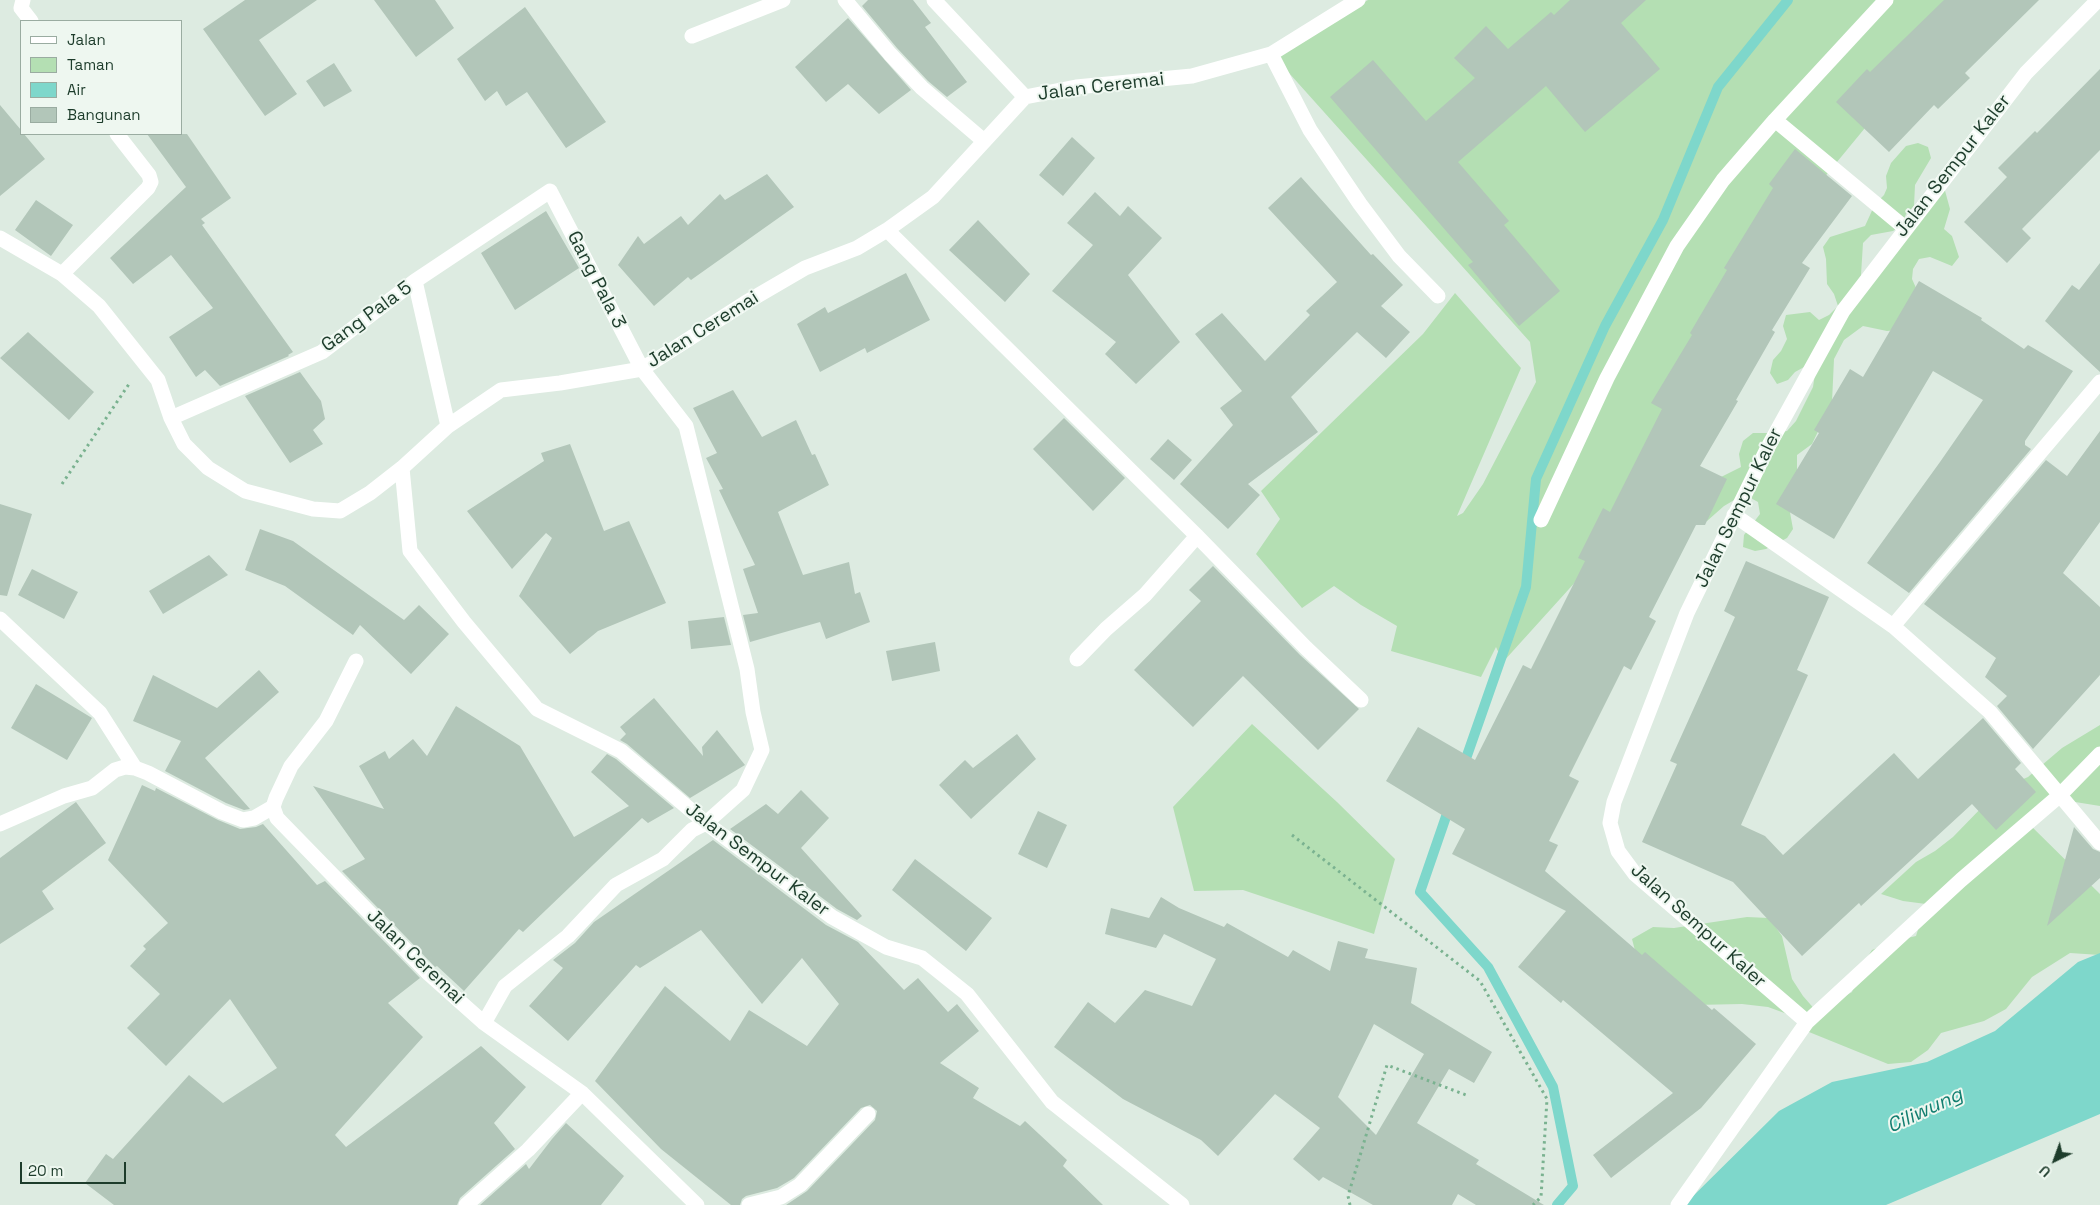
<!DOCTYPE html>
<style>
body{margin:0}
#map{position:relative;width:2100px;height:1205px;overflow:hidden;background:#ddebe1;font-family:"Space Grotesk",sans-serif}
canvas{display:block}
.legend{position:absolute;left:20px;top:20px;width:162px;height:115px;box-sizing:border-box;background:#eef7f0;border:1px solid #9aaca1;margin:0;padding:6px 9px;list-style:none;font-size:15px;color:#1d3c2b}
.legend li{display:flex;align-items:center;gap:10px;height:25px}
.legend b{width:25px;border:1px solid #9aaca1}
.north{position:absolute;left:2030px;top:1135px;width:50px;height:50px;-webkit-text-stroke:4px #eef7f0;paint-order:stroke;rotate:222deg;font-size:14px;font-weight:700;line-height:20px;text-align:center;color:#1d3c2b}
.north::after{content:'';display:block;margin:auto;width:18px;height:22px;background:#1d3c2b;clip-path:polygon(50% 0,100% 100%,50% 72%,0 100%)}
.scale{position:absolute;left:20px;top:1162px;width:106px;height:22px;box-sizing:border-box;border:2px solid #1d3c2b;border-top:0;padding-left:6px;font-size:15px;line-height:18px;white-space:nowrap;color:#1d3c2b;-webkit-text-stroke:4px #eef7f0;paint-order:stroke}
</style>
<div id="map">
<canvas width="2100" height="1205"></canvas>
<ul class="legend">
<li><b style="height:6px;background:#fff"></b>Jalan</li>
<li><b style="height:14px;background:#b4dfb3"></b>Taman</li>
<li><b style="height:14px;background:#7ed7cb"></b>Air</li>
<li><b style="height:14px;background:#b2c6b9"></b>Bangunan</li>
</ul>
<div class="north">U</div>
<div class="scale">20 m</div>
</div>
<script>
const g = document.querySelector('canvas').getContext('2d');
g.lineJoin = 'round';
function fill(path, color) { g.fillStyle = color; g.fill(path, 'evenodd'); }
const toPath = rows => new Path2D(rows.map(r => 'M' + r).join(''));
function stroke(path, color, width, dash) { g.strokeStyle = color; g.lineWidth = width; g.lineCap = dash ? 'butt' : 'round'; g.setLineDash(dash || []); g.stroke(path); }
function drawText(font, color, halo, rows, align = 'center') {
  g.font = font + ' "Space Grotesk",sans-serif'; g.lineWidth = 4; g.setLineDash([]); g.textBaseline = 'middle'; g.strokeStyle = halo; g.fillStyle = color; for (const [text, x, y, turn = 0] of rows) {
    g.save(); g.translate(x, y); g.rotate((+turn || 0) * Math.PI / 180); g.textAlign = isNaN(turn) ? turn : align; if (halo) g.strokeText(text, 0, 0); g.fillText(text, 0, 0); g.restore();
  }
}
fill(toPath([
 [1368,0,2000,0,1874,117,1767,247,1616,537,1503,662,1496,647,1481,677,1391,651,1397,626,1361,605,1334,586,1302,608,1256,554,1280,519,1261,491,1423,334,1455,293,1521,368,1457,516,1463,513,1483,484,1536,382,1530,342,1272,54],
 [1918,143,1928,147,1931,158,1915,185,1914,206,1906,214,1902,224,1893,231,1871,235,1863,243,1861,275,1870,281,1944,187,1950,209,1944,229,1952,236,1959,257,1952,266,1930,257,1919,259,1913,269,1912,279,1921,299,1898,330,1887,331,1863,326,1844,340,1834,359,1832,402,1812,444,1797,455,1797,476,1789,507,1793,529,1787,538,1766,549,1755,551,1743,547,1744,535,1760,514,1758,502,1747,496,1736,499,1724,506,1707,521,1695,517,1715,480,1741,467,1739,454,1743,441,1753,433,1776,433,1787,431,1796,421,1813,387,1815,374,1806,366,1795,372,1788,380,1777,384,1770,373,1773,360,1781,351,1787,339,1783,326,1786,315,1810,312,1819,320,1829,315,1838,306,1834,294,1827,284,1826,259,1823,247,1830,237,1865,226,1875,204,1884,195,1887,188,1886,176,1891,163,1906,146],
 [1252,724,1337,802,1395,859,1374,934,1243,890,1194,891,1173,807],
 [2100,725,2100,806,2069,801,2041,807,2027,822,2100,894,2100,955,2070,953,2032,977,2006,1009,1984,1021,1941,1033,1928,1050,1911,1062,1888,1064,1809,1032,1790,1015,1768,1007,1742,1004,1694,1005,1638,962,1632,939,1653,927,1674,928,1747,917,1769,918,1782,936,1792,979,1803,996,1817,1012,1852,992,1859,970,1872,950,1894,941,1916,936,1926,904,1903,901,1881,894,1916,862,1935,851,1953,837,1987,802,2005,787,2028,777,2062,748]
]), '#b4dfb3');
fill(toPath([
 [2100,953,2100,1114,1886,1205,1684,1205,1779,1111,1832,1082,1927,1062,1995,1031,2078,962]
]), '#7ed7cb');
stroke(toPath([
 [1463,767,1526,587,1536,479,1605,326,1663,220,1718,87,1788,0],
 [1450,805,1420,892,1488,967,1553,1087,1573,1186,1557,1205]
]), '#7ed7cb', 10);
fill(toPath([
 [245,0,317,0,259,40,297,94,265,116,203,29],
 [374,0,435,0,454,28,416,57],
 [868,0,913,0,931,23,925,27,967,82,947,97,928,81,897,48,862,6],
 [1570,0,1646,0,1621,23,1660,69,1585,132,1546,86,1458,162,1509,221,1504,225,1560,291,1519,326,1468,265,1473,262,1330,97,1373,60,1426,121,1475,78,1454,58,1486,26,1508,49,1551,12,1554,15],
 [1944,0,2039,0,1965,73,1970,78,1938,109,1934,105,1889,152,1836,102,1867,69,1870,72],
 [525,7,606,122,566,148,527,92,506,106,497,91,485,101,457,59],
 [848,18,911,90,879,114,848,84,826,102,795,67],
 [334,63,352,91,324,107,306,81],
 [2100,69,2100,150,2022,229,2031,238,2007,263,1964,222,2007,177,1998,168,2035,131,2037,133],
 [0,105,21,130,21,134,24,134,45,159,0,196],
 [147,134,187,134,231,198,201,219,205,223,202,225,293,352,288,355,289,356,220,386,205,370,196,377,169,337,213,308,171,255,133,284,110,258,186,187],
 [1072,137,1095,158,1063,196,1039,175],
 [1795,149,1852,196,1802,263,1810,268,1772,330,1775,332,1736,400,1738,401,1700,466,1727,479,1705,525,1696,525,1649,617,1656,621,1631,670,1624,666,1569,776,1579,781,1549,841,1558,845,1545,871,1642,955,1645,952,1712,1010,1714,1008,1756,1044,1701,1108,1611,1178,1593,1155,1673,1093,1563,1000,1561,1003,1518,967,1566,911,1452,854,1465,829,1386,781,1418,727,1475,760,1523,665,1531,669,1585,561,1578,558,1603,508,1610,512,1662,409,1651,403,1692,335,1690,333,1727,270,1724,268,1773,188,1769,184],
 [767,174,794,207,691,280,688,277,654,306,618,265,638,236,644,244,681,216,688,225,720,194,725,200],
 [1301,177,1371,255,1373,254,1403,285,1381,306,1410,332,1386,358,1357,332,1291,397,1318,432,1248,484,1260,495,1228,529,1180,484,1233,425,1220,408,1242,391,1195,334,1222,313,1265,361,1310,315,1306,311,1337,282,1268,208],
 [1095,192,1120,216,1128,206,1162,238,1128,275,1180,342,1136,384,1105,354,1116,342,1052,291,1093,245,1067,223],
 [36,200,73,225,51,256,15,230],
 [546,211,579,268,515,310,481,253],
 [978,220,1030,274,1005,302,949,250],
 [2100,263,2100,372,2045,321,2072,285,2079,290],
 [906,273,930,320,867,353,865,348,820,372,797,324,825,307,828,313],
 [1919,281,1982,318,1981,320,2024,349,2028,345,2073,371,2025,441,2025,445,2031,449,1909,593,1867,563,1940,462,1983,400,1933,371,1834,539,1776,504,1819,433,1814,430,1850,369,1863,377],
 [28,332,94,392,69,420,0,358],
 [300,372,321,401,325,419,313,430,323,444,290,463,245,396],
 [733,390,762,437,796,420,812,455,815,454,829,485,778,512,803,575,849,562,855,594,860,592,870,622,826,639,820,622,750,642,743,615,758,613,743,569,755,565,719,490,723,489,706,458,717,453,693,408],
 [1064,418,1125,478,1093,511,1033,449],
 [2100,431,2100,522,2063,573,2100,607,2100,675,2033,749,1997,706,2007,696,1985,677,1996,658,1924,604,2046,460,2067,476],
 [1168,439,1192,460,1174,480,1150,459],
 [570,444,604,531,629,521,666,603,598,631,570,654,519,596,552,538,546,533,512,569,467,511,544,461,541,453],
 [0,504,32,514,7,596,0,595],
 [260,529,293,541,404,620,419,605,449,634,411,674,360,625,353,635,285,586,245,570],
 [209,555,228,575,163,614,149,591],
 [1746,561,1829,597,1797,670,1808,675,1741,825,1765,836,1783,855,1894,753,1918,779,1983,718,2021,763,2015,769,2036,792,1996,830,1972,804,1861,906,1859,903,1802,956,1733,882,1642,842,1677,764,1670,761,1735,617,1724,611],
 [1213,566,1300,655,1359,709,1318,750,1243,676,1193,727,1134,670,1201,601,1189,590],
 [32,569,78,592,64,619,18,595],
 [724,617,731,645,691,649,688,621],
 [935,642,940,671,892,681,886,651],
 [259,670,279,692,205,758,250,809,244,810,226,803,165,771,181,741,133,721,153,675,217,708],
 [36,684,92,718,67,760,11,728],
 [654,698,703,756,702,747,717,730,745,765,690,798,627,744,620,740,626,734,620,727],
 [456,706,520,746,574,837,629,806,591,772,607,754,616,759,674,808,648,823,642,818,523,932,519,929,464,991,437,966,435,967,342,871,365,859,313,786,384,809,359,766,385,751,389,759,413,739,427,756],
 [1017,734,1036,759,971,819,939,785,965,760,973,768],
 [142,785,155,791,156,788,218,820,240,829,256,827,263,824,317,885,325,881,420,978,388,1003,423,1037,335,1135,346,1147,481,1046,526,1087,494,1123,515,1149,460,1198,457,1205,114,1205,85,1183,106,1154,113,1159,189,1075,223,1103,277,1068,230,999,166,1066,127,1028,160,994,130,966,146,949,143,946,168,923,108,860],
 [801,790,829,818,801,848,862,916,857,920,837,909,730,829,766,804,778,814],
 [76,802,106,843,42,891,54,909,0,944,0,858],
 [1038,811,1067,825,1047,868,1018,854],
 [2074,827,2093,849,2100,852,2100,878,2047,926],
 [713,840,826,925,858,942,904,990,918,978,948,1012,957,1004,979,1031,940,1063,979,1088,973,1098,1020,1126,1025,1121,1067,1160,1063,1166,1103,1205,786,1205,807,1191,875,1120,877,1111,870,1105,861,1108,794,1178,777,1188,746,1196,742,1199,740,1205,731,1205,661,1149,595,1081,665,986,730,1041,749,1010,807,1046,839,1004,802,958,762,1004,701,930,640,968,636,965,568,1041,529,1006,563,968,553,960,575,943,594,922],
 [915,859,992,918,966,951,892,890],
 [1161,897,1179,908,1224,927,1227,923,1288,957,1293,950,1330,971,1338,941,1368,949,1365,958,1417,968,1411,1003,1492,1052,1474,1083,1449,1069,1417,1123,1479,1160,1476,1164,1544,1205,1476,1205,1458,1194,1452,1205,1373,1205,1323,1177,1319,1181,1293,1159,1320,1128,1275,1094,1218,1156,1201,1140,1123,1099,1054,1047,1088,1002,1115,1023,1145,990,1192,1006,1216,959,1164,934,1156,948,1105,934,1111,908,1149,918],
 [1374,1024,1424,1054,1376,1135,1338,1097],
 [566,1123,624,1176,601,1205,480,1205,526,1164,529,1169,552,1139]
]), '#b2c6b9');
stroke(toPath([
 [62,484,129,384],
 [1292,835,1480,981,1547,1099,1541,1197,1533,1205],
 [1350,1205,1348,1196,1387,1065,1466,1095]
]), '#7ab290', 3, [2.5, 4]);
stroke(toPath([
 [23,0,21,8,31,21],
 [845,0,890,54,922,88,984,141],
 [934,0,1025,97],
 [1886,0,1775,120,1905,228],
 [692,36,783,0],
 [1271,54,1310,130,1360,204,1399,256,1438,296],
 [887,230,1197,536,1306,648,1361,700],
 [0,238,62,274,99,306,158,380,171,418,184,444,208,468,245,491,313,509,340,511,370,493,402,468,448,426,501,390,560,383,642,369,745,303,805,268,857,248,887,230,933,197,1025,97,1076,87,1192,76,1271,54,1358,0],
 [62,274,148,188,151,182,149,175,117,134],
 [415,281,448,426],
 [171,418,322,352,415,281,550,191,642,369,686,426,747,669,753,712,762,750,743,790,706,823,692,830,663,859,616,885,568,936,505,986,484,1023],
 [402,468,410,551,464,622,537,709,621,751,706,823,832,917,886,947,922,958,967,994,1052,1102,1182,1205],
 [1734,515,1893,626,1990,712,2100,843],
 [1541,520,1607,378,1677,246,1723,180,1775,120],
 [0,619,100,713,135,768],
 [1893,626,2100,382],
 [1077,659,1106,629,1145,595,1197,536],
 [356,661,326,721,291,766,276,798,273,807,277,818,429,974,484,1023,582,1093,697,1205],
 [0,824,64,796,92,788,115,770,125,767,135,768,148,773,222,812,243,820,254,818,273,807],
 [1807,1022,1635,874,1618,851,1610,823,1614,802,1687,613,1768,447,1843,311,2026,73,2098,0],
 [466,1205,528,1150,582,1093],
 [749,1205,781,1197,800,1185,868,1114],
 [1678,1205,1807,1022,1961,880,2059,796,2100,754]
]), '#fff', 15);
drawText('19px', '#1d3c2b', '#eef7f0', [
 ["Jalan Ceremai",1101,87,-7],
 ["Jalan Sempur Kaler",1953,166,-52],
 ["Gang Pala 3",596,280,63],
 ["Gang Pala 5",367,317,-36],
 ["Jalan Ceremai",703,330,-32],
 ["Jalan Sempur Kaler",1739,508,-64],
 ["Jalan Sempur Kaler",757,860,37],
 ["Jalan Sempur Kaler",1698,926,42],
 ["Jalan Ceremai",415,957,44]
]);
drawText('italic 20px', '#127e70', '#eef7f0', [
 ["Ciliwung",1925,1111,-25]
]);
</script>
